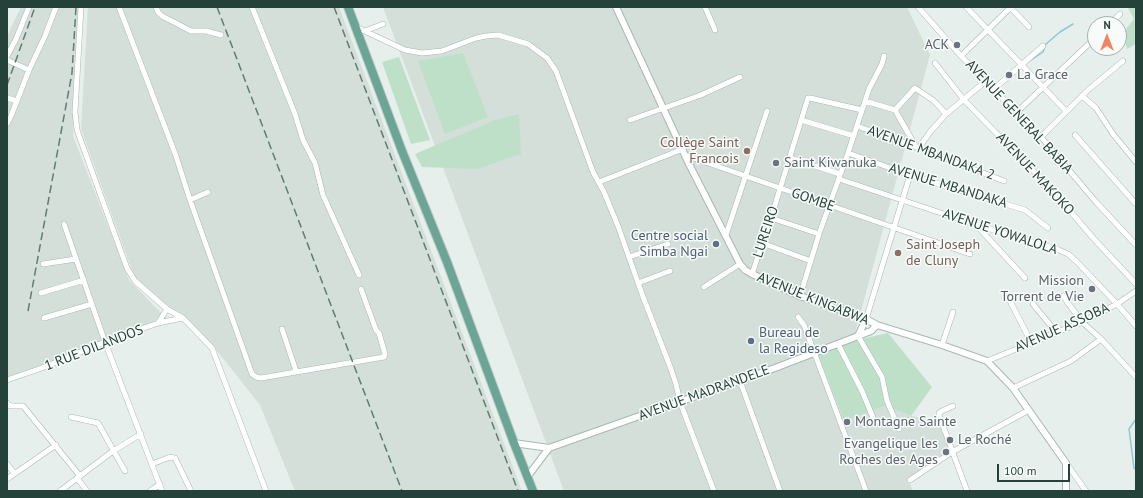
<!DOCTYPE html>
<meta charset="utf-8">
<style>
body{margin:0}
#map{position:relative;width:1143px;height:498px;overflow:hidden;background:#e6efeb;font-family:"PT Sans",sans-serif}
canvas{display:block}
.frame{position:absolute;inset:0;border:8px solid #24423a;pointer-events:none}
.north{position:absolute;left:1087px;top:16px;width:40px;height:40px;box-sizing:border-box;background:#f7fbf9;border:1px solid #a3b1ad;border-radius:50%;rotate:0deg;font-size:11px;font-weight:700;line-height:16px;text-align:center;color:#24423a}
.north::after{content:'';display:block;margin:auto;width:14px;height:18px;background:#f4845f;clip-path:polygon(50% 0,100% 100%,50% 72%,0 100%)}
.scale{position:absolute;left:997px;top:464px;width:73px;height:18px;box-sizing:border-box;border:2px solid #24423a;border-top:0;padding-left:5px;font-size:12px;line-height:14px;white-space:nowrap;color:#24423a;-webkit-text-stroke:3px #f7fbf9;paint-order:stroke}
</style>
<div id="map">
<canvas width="1143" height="498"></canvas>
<div class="frame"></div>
<div class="north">N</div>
<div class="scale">100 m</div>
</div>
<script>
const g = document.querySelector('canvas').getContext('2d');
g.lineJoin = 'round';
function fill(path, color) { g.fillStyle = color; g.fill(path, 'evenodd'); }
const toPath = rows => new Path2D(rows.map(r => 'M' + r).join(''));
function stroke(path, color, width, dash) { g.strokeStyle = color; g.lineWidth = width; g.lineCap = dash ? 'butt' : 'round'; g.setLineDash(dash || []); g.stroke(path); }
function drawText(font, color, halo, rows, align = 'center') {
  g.font = font + ' "PT Sans",sans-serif'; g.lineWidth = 3; g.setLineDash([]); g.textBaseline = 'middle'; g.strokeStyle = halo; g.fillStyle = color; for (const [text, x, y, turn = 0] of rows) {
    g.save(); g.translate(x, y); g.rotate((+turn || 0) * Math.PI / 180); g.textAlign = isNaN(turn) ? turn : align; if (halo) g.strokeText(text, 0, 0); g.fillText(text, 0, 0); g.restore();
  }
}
fill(toPath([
 [21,7,81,7,73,136,129,280,169,321,7,377,7,36],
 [88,7,339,7,522,491,295,491,260,405,214,347,134,276,81,129],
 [383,7,907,7,930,55,853,341,818,354,844,421,885,406,911,416,937,420,952,452,908,478,913,491,564,491]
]), '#d4dfda');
fill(toPath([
 [1126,7,1136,7,1136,44,1127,49,1123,33,1134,19,1128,8],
 [463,53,488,117,445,134,418,61],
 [399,57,430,140,411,144,382,62],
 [519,114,521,154,477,169,422,167,415,154,495,120],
 [888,333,932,387,911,416,885,406,844,421,818,354,853,341]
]), '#bfe0c8');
stroke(toPath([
 [1028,62,1043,52,1046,44,1060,32,1073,24],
 [1136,419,1129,429,1134,468,1136,470]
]), '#8ec9d4', 1.5);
const minor = toPath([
 [81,7,75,112,77,130,127,268,135,281,167,309,183,318,212,348,266,491],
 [119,7,176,156,190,200,208,192],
 [156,7,158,12,162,16,191,31,206,31,221,35],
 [252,7,295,114,303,140,315,163,323,195,359,275],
 [705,7,715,30],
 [918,7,961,56,1041,137,1096,202,1136,245],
 [966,7,1066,111],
 [1010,7,1029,27],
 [1110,24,1120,14],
 [356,27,405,50,422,53,442,51,476,38,486,36,498,35,528,44,547,58,556,71,593,172,604,192,618,226,642,294,671,369,676,384,680,402,714,491],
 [365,31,383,24],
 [7,56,16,39,29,7],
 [961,56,1011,7],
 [7,60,29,70],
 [935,63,964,100,1052,190,1094,239,1136,284],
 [994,89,1043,46],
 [1082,96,1096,108,1113,134,1136,162],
 [7,98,17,101],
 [865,101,895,110,916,147],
 [895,110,915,88,934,101,946,114],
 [1017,112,1095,38],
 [630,120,701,95,740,77],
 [801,120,854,136],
 [7,124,11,116,29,70,45,36,56,7],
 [857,126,916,147,1004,181],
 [1075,135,1136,204],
 [1041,137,1088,90,1123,61],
 [919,148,930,132,946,114,986,81],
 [848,153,910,175,1025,210,1048,228],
 [685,155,970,254],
 [790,158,840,174],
 [839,179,977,225,1059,250,1068,254,1076,261,1117,304,1136,326],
 [599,182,683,149],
 [190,200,252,374,256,377,261,378,384,357,385,354,379,333,376,330,361,289],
 [771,218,819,234],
 [64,224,105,342,162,491],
 [977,226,1025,278],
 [726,235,767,111],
 [762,243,811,261],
 [629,257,668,244],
 [43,264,76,259],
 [752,274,771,218,808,98,810,98,862,110],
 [638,283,670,271],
 [704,287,740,264],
 [41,293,84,280],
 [800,296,819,234,848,153,869,89,882,64,884,56],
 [1063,296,1082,322,1101,339,1136,377],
 [1008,297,1031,342],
 [1033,304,1056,332],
 [798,317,804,325,866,491],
 [44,318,92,304],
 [866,319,910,175],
 [158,323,167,309],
 [282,329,296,371],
 [858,336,882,377,887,401,899,429],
 [838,344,862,391,874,420],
 [942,345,953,312],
 [987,361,1082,322,1117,304,1136,291],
 [7,380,42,368,105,342,158,323,183,318],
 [740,381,780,491],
 [1013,388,1071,361,1101,339],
 [7,403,8,405,12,406,23,406,80,476],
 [953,406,942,411,939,413,939,415,967,491],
 [71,417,98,423,125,471],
 [1066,463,1086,491],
 [7,464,14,473],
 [152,464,170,457,175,458,191,491],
 [77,478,87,491],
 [7,479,56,445],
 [910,480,952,452,1029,410],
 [60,491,113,451,141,434],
 [150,491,160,484]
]);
const tertiary = toPath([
 [616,7,689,164,740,264,745,270,752,274,800,296,866,319,877,325,942,345,987,361,1013,388,1066,463,1066,491],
 [858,336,866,319],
 [514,443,549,448,775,368,858,336,871,331,877,325],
 [528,476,549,448]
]);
const primary = toPath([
 [348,7,402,151,447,262,514,443,533,491]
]);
stroke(minor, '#a8b8b2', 6);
stroke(tertiary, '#a8b8b2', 8);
stroke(primary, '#c2cac8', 10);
stroke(minor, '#fff', 5);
stroke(tertiary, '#fff', 6);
stroke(primary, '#6aa596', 8);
stroke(toPath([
 [217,7,402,491],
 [334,7,518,491],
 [7,85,35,7],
 [28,311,72,73,76,7]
]), '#5f7d75', 1.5, [8, 4]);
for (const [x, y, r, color] of [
 [957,45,4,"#6b7280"],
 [1009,75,4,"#6b7280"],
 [747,151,4,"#8d6e63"],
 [776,163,4,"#6b7280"],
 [716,244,4,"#5c6f8a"],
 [898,253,4,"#8d6e63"],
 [1092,289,4,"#6b7280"],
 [751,341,4,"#5c6f8a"],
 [847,422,4,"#6b7280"],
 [950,440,4,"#6b7280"],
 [946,452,4,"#6b7280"]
]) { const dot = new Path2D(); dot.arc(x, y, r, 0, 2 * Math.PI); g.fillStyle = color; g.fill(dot); stroke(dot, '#f7fbf9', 1.5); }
drawText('14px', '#5b616d', '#f7fbf9', [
 ["ACK",949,45,"right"],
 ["La Grace",1017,75],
 ["Saint Kiwanuka",784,163],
 ["Mission",1084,281,"right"],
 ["Torrent de Vie",1084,297,"right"],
 ["Montagne Sainte",855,422],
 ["Le Roché",958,440],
 ["Evangelique les",938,444,"right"],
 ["Roches des Ages",938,460,"right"]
], 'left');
drawText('14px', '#24423a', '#f7fbf9', [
 ["AVENUE GENERAL BABIA",1019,117,47],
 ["AVENUE MBANDAKA 2",931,153,20],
 ["AVENUE MAKOKO",1035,174,47],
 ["AVENUE MBANDAKA",948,186,17],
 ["GOMBE",813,200,19],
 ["LUREIRO",766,232,-72],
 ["AVENUE YOWALOLA",1000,232,18],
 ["AVENUE KINGABWA",813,299,22],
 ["AVENUE ASSOBA",1062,328,-24],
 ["1 RUE DILANDOS",94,348,-21],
 ["AVENUE MADRANDELE",704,393,-20]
]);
drawText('14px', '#785e54', '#f7fbf9', [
 ["Collège Saint",739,143],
 ["Francois",739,159],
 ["Saint Joseph",906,245,"left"],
 ["de Cluny",906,261,"left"]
], 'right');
drawText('14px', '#4e5e75', '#f7fbf9', [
 ["Centre social",708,236],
 ["Simba Ngai",708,252],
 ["Bureau de",759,333,"left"],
 ["la Regideso",759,349,"left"]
], 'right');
</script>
